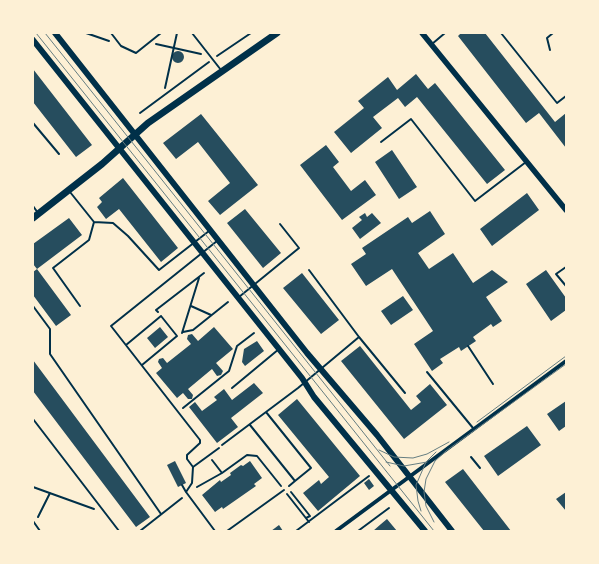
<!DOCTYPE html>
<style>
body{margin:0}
#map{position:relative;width:599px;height:564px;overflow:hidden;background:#fdf0d5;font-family:Arial,sans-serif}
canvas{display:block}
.frame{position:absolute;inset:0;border:34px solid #fdf0d5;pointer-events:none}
</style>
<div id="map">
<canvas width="599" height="564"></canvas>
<div class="frame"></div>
</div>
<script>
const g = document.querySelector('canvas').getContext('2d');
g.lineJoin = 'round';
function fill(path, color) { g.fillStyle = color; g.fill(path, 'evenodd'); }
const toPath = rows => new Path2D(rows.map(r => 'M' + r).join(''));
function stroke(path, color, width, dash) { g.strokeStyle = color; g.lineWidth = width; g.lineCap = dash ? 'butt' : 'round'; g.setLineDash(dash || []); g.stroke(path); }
fill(toPath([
 [461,33,485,33,555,122,566,113,566,148,539,113,526,123,458,36],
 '172 57a6 6 0 1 1 12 0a6 6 0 1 1-12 0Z',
 [33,69,92,145,76,157,33,102],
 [416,74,428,89,435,83,505,170,487,184,417,97,405,107,398,98,373,117,382,128,351,153,334,132,364,108,358,101,388,77,397,90],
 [201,114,258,185,220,215,208,201,230,183,198,142,176,159,163,143],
 [326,145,339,162,333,167,351,191,365,180,376,195,342,220,300,165],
 [392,150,417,187,399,199,375,162],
 [123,178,178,248,161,262,119,209,106,219,97,207,102,202,99,198],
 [527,193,539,210,492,246,480,229],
 [245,209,281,253,263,268,227,223],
 [430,211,445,234,418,253,429,269,453,253,473,283,492,270,508,282,486,297,502,321,493,327,491,324,473,337,476,341,461,351,459,347,440,359,443,363,432,371,414,344,433,331,392,269,366,286,351,264,366,254,362,248,408,217,412,223],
 [365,213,367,217,372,213,381,223,360,239,352,228,362,220,359,217],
 [69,218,82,235,37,269,71,315,56,326,33,295,33,272,37,269,33,264,33,244],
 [546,270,566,298,566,310,551,321,526,284],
 [302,273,339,320,321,334,283,288],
 [403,296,413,310,391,325,381,311],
 [160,327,168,337,155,348,147,338],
 [214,327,233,349,216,363,223,371,221,375,217,376,212,369,188,389,193,395,192,399,188,399,183,393,177,398,156,373,162,368,158,362,159,359,163,358,167,363,191,344,187,339,188,335,192,334,198,341],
 [257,341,264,351,245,366,242,362,244,349],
 [360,346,411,410,421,402,416,396,430,384,447,405,404,439,341,361],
 [33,360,150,517,136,527,33,391],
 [254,383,263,393,231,418,238,427,217,443,189,407,195,402,202,411,217,400,214,397,224,389,232,400],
 [297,399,360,476,318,511,303,493,319,480,321,484,329,477,278,415],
 [566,401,566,426,559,431,547,414],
 [527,426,541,445,498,476,484,456],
 [175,461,186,483,178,487,167,465],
 [250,461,262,478,254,484,256,486,223,509,222,507,215,512,202,495,220,480,221,482,231,475,230,473,241,465,243,466],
 [463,469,511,531,484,531,445,482],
 [369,479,374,486,369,490,364,483],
 [566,492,566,511,556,499],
 [387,519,397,531,373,531,381,524],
 [279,525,283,531,271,531]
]), '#264d5e');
stroke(toPath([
 [86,33,109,41],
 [156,44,201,54],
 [550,50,547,38,553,33],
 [217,56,251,33],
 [165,88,177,33],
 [140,113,209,62],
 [566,267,556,274,566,286],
 [33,306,50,329,50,354,161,514],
 [191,306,211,315],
 [158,312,156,310,204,273],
 [183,332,193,330,228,302],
 [182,333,199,278],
 [468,346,493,384],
 [183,408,229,371,237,346,254,333],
 [471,457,480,468],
 [212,460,222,473,247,455,257,456,281,486],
 [33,487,94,509],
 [197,487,222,473],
 [291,492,310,516,306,518],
 [287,494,309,522],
 [38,517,50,493],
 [140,531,182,498],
 [296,531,369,476],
 [358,531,389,508]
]), '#003049', 2);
stroke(toPath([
 [111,33,121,46,136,53,161,33],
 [192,33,221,70],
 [501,33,557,103,566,96],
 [432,44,445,33],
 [33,123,59,154],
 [381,142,411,119,475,201,526,162],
 [70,192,94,222],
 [33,206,38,213],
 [239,297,299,248,280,224],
 [80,306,53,268,89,240,94,222,113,223,128,236,159,270,209,231],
 [359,337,405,393],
 [126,345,161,316,177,336,142,365],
 [427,372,473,428],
 [232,388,279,349],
 [266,412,311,468,295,481],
 [33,419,119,531],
 [250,425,295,481,289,486],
 [222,445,298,388,359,337,309,270],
 [193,467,187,459,187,455,200,443,200,440,111,326,217,241],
 [182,485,186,492],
 [33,521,40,531],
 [215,531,186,492,192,483,193,467,219,448],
 [227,531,284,490]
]), '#003049', 2);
stroke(toPath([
 [336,531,566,361]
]), '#003049', 4);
stroke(toPath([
 [422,33,566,210]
]), '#003049', 5.5);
stroke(toPath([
 [55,33,307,353,377,435,452,531],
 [33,40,279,349,302,378,314,397,425,531]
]), '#003049', 6);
stroke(toPath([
 [33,218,102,164,148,123,277,33]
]), '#003049', 7);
stroke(toPath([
 [36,33,434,531],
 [45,33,390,466],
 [477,422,566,356],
 [379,450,394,457,413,458,427,454,449,442],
 [386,462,404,466,427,462],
 [421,511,418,501,416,485,426,462,436,452],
 [434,522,426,506,424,492,426,479,435,461,446,451,566,364]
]), '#657d81', 1);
</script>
